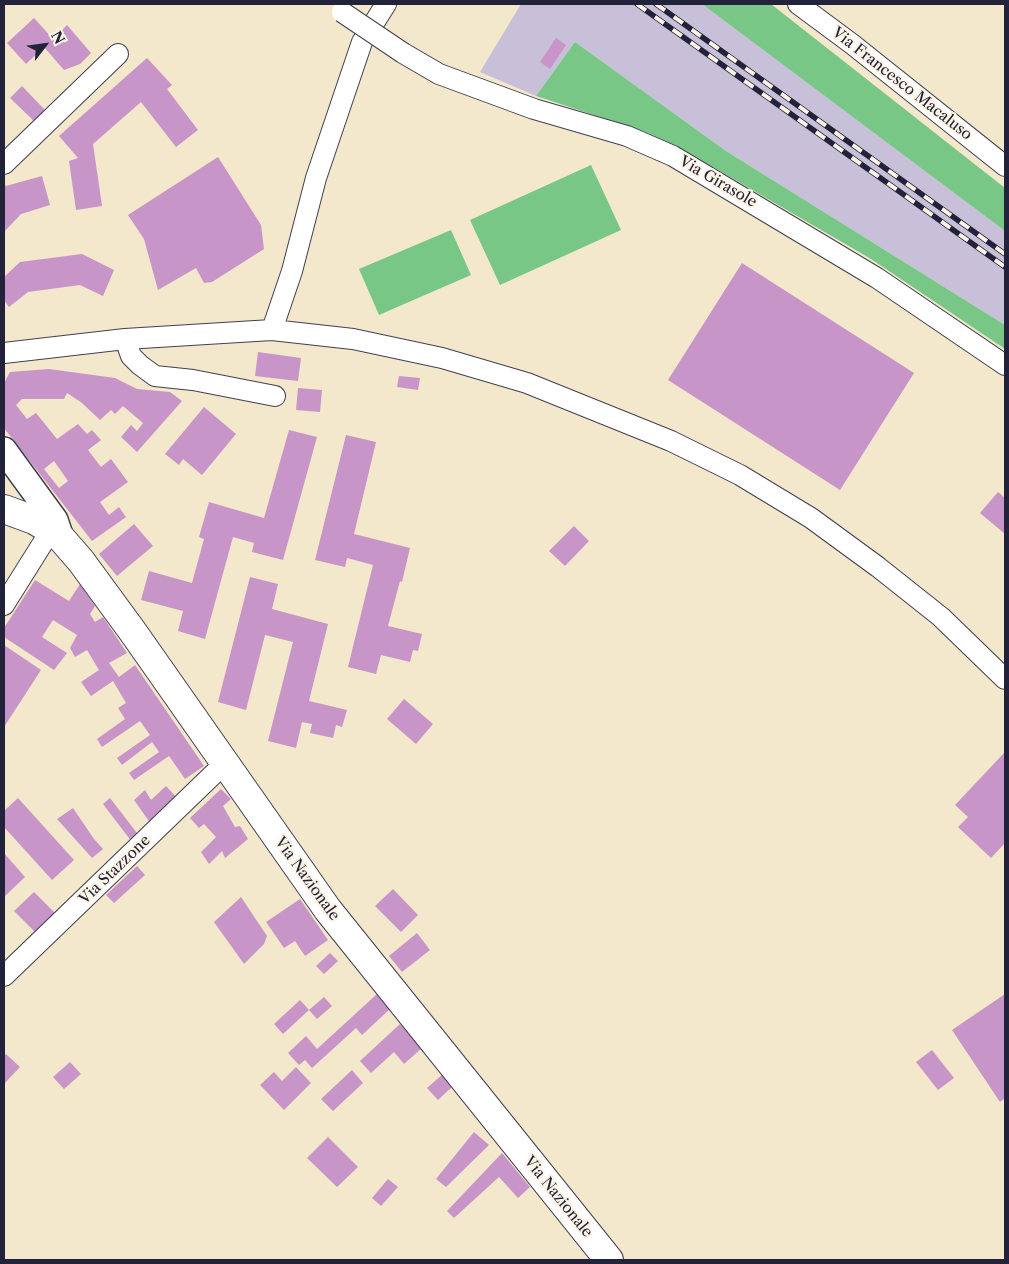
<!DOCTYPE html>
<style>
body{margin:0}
#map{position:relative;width:1009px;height:1264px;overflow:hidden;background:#f3e7cc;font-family:"Libre Caslon Text",serif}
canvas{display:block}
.frame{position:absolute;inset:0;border:5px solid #22223b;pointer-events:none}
.north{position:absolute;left:20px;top:20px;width:50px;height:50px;-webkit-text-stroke:4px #fcf5e5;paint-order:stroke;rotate:60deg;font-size:14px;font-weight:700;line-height:20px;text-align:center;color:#22223b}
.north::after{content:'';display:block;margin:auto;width:18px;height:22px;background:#22223b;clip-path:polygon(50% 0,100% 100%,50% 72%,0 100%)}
</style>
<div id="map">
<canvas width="1009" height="1264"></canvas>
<div class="frame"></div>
<div class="north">N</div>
</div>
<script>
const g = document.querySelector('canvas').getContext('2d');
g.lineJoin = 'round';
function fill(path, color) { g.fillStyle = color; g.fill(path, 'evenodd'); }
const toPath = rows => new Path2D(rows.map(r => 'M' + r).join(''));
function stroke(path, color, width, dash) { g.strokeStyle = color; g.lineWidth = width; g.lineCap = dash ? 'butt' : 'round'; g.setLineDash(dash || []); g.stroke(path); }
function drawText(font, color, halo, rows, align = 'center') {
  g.font = font + ' "Libre Caslon Text",serif'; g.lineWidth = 4.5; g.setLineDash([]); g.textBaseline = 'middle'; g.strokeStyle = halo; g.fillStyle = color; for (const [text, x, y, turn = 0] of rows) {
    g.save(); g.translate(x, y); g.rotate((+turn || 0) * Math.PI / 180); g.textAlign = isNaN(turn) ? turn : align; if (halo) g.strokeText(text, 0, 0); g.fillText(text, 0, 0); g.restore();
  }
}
fill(toPath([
 [521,4,702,4,1005,231,1005,325,726,151,575,42,536,96,480,72]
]), '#c8bfd8');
fill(toPath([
 [702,4,771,4,1005,188,1005,231],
 [575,42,726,151,1005,325,1005,349,871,259,682,149,643,131,536,96],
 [591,165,621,230,500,285,470,220],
 [451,230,471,275,379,315,359,269]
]), '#78c787');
fill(toPath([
 [34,18,53,39,67,25,91,53,80,64,64,70,44,47,26,64,7,43],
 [556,38,566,45,550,69,540,62],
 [147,58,172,85,167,89,198,130,176,147,141,102,93,144,102,206,76,210,69,161,78,158,59,136],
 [22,86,45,110,34,121,10,98],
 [218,157,261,225,264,249,212,282,204,283,196,268,158,290,144,239,128,215],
 [42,176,50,205,21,214,4,232,4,184,6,186],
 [82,254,114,270,103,296,80,285,28,292,9,307,4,300,4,277,20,262],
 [742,263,914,373,840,490,668,380],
 [258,352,301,358,298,381,255,376],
 [49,369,115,378,137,389,170,392,182,401,137,452,121,437,131,425,137,431,143,423,123,406,115,414,111,410,100,420,82,403,67,393,64,399,22,399,16,405,27,419,36,413,57,439,78,424,87,434,92,430,101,440,88,450,101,467,111,459,128,482,100,502,109,515,119,507,126,517,92,541,4,428,4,383,10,372],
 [54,461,68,481,59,488,44,469],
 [399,376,420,378,418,390,397,387],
 [298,388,322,390,320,412,296,410],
 [204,407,236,434,202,475,183,459,179,465,165,454],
 [289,430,317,437,283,560,252,552,254,543,233,537,205,639,178,631,183,611,141,600,149,571,192,583,204,539,199,537,209,502,264,518],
 [346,435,376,442,354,534,410,548,402,582,400,581,388,626,422,634,418,651,413,650,410,662,381,655,376,674,348,667,373,565,347,558,345,567,315,560],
 [998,492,1005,498,1005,534,980,513],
 [134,524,153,546,117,576,99,554],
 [574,526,589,541,565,566,549,551],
 [250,577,278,584,272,609,328,624,309,701,347,710,342,727,336,725,333,738,310,733,312,724,302,722,296,748,268,741,293,642,265,635,246,710,218,702],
 [35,580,69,601,80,584,95,606,90,614,95,622,103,617,127,653,109,663,119,677,135,665,204,766,185,779,169,756,134,780,129,773,159,752,152,742,122,765,117,758,150,735,140,721,102,747,97,739,125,719,118,708,126,703,113,681,91,696,81,682,99,670,87,650,75,657,70,648,77,635,53,620,42,637,67,653,54,670,4,637,4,628],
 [4,645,41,670,4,727],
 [404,699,433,724,416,744,387,719],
 [1005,752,1005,843,991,858,958,827,968,817,955,805],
 [166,786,178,799,151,824,134,800,145,790,151,800],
 [221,789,231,799,223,806,235,827,240,826,248,839,225,858,222,851,209,864,201,852,216,837,204,824,199,828,190,818],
 [18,798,74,860,52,880,4,827,4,811],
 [110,798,140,837,132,842,103,804],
 [73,808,94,839,103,849,92,858,57,819],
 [4,853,25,877,4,897],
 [137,866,145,875,114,903,106,895],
 [393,889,418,915,401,932,375,906],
 [34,892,57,915,37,934,14,911],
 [241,897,267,936,264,944,244,964,214,922],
 [300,899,328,940,305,956,295,941,284,948,266,922],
 [417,933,430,950,402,972,389,956],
 [330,953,338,961,324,974,316,966],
 [377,994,390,1009,362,1035,356,1028,312,1068,305,1060,299,1065,288,1053,306,1036,317,1049],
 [1005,994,1005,1098,1000,1102,952,1030],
 [324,997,332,1006,317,1019,309,1010],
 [300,1000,309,1010,283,1034,274,1024],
 [400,1024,422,1048,404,1064,394,1052,371,1073,360,1061],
 [932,1050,954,1078,938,1090,916,1062],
 [6,1054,20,1067,4,1084,4,1056],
 [70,1062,81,1074,64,1089,53,1077],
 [296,1067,311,1083,284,1110,260,1085,274,1072,282,1081],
 [352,1070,363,1083,333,1111,321,1099],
 [443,1074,453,1086,438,1100,427,1088],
 [474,1132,489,1145,446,1187,436,1179],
 [328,1137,358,1167,337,1187,307,1158],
 [502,1153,530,1187,518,1198,499,1177,454,1218,447,1211],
 [388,1179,398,1187,381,1206,372,1198]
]), '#c895c9');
const minor = toPath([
 [798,4,852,44,1005,166],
 [403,53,439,74,534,109,627,136,673,156,877,278,1005,365],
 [4,164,118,54],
 [272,330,292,271,316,178,362,42,386,4],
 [125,339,131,356,140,365,155,376,193,380,275,396],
 [4,353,125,339,272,330,353,339,442,358,527,383,671,441,740,475,811,518,878,567,941,617,1005,679],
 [4,605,51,530],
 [4,976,225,763]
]);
const tertiary = toPath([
 [4,450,55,520,61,538]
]);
const primary = toPath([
 [4,509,34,520,51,530,61,538,81,561,133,632,328,910,609,1260]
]);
stroke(minor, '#414051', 22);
stroke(tertiary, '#414051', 28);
stroke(primary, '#414051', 30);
stroke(minor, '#fff', 20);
stroke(tertiary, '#fff', 25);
stroke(primary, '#fff', 28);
const rail = toPath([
 [637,4,1005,267],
 [656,4,1005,254]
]);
stroke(rail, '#22223b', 5.5);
stroke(rail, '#fcf5e5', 4, [11]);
const minorBridge = toPath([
 [342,12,403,53]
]);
stroke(minorBridge, '#414051', 22, []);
stroke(minorBridge, '#fff', 20);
drawText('15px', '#22223b', '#fcf5e5', [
 ["Via Francesco Macaluso",902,84,38],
 ["Via Girasole",718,182,30],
 ["Via Stazzone",115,870,-44],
 ["Via Nazionale",307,879,54],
 ["Via Nazionale",558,1197,51]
]);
</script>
